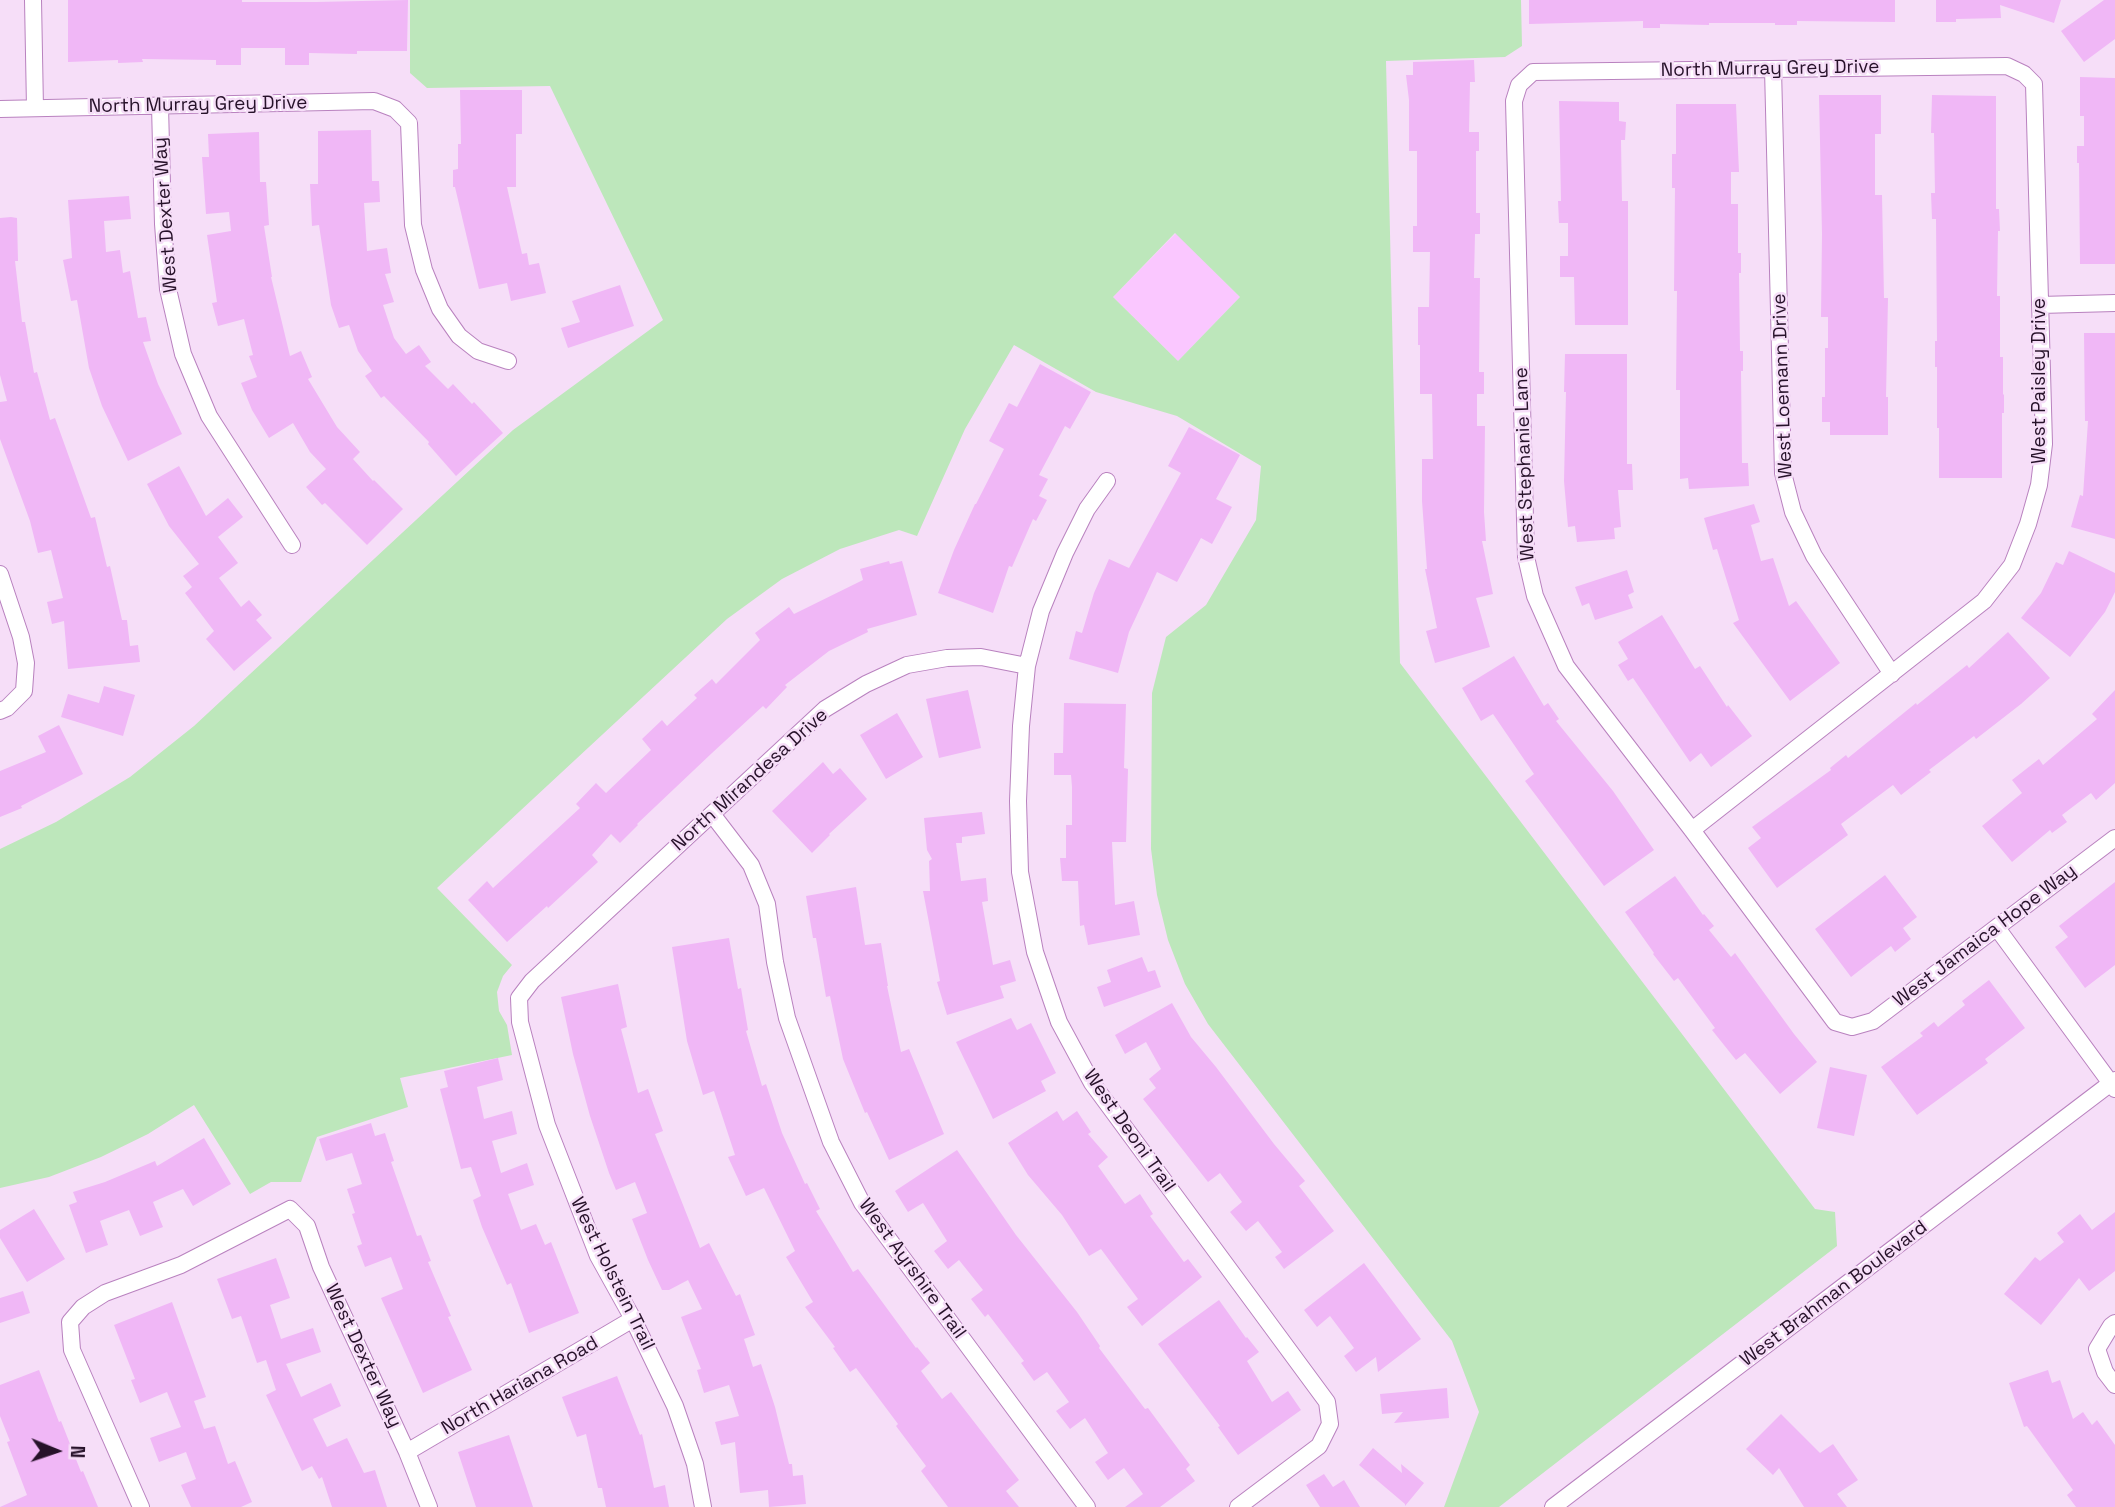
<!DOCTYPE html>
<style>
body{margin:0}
#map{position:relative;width:2115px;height:1507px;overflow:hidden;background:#f6def8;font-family:"Space Grotesk",sans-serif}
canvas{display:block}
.north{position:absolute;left:21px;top:1416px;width:70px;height:70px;-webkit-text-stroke:5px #f6def8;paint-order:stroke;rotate:92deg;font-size:19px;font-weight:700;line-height:28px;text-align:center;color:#27122a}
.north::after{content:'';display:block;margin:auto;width:24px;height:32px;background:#27122a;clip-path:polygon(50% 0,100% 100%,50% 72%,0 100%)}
</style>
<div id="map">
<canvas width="2115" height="1507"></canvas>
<div class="north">N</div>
</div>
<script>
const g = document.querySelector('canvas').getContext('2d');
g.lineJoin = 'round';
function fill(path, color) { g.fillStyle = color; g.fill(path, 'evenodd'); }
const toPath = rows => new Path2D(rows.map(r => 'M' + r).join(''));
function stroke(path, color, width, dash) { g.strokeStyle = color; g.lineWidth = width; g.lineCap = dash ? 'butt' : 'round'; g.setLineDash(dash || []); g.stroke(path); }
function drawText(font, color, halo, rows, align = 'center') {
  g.font = font + ' "Space Grotesk",sans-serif'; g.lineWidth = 5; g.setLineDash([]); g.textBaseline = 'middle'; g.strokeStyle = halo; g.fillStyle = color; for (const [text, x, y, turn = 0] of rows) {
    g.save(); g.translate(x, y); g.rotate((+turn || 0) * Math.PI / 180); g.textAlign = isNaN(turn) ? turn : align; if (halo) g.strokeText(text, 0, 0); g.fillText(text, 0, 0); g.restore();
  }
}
fill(toPath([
 [1176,233,1240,297,1178,361,1113,297]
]), '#fac7ff');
fill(toPath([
 [410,0,1521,0,1522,46,1505,57,1386,61,1400,663,1815,1209,1835,1212,1837,1246,1499,1507,1444,1507,1479,1412,1452,1341,1208,1024,1185,984,1168,940,1157,895,1151,849,1152,693,1166,637,1206,605,1256,520,1261,466,1177,416,1096,392,1014,345,965,429,917,536,899,530,840,549,782,579,727,619,437,888,512,965,503,976,497,992,499,1011,507,1025,512,1055,400,1078,408,1107,317,1137,301,1182,271,1182,250,1194,194,1105,148,1134,101,1157,49,1177,0,1188,0,849,56,822,130,777,194,726,513,430,663,320,550,86,427,88,410,73],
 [1175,233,1240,297,1178,361,1113,297]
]), '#bde7bb');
fill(toPath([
 [68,0,242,0,242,2,316,2,408,0,407,51,357,51,357,54,309,53,309,65,285,65,285,48,241,48,241,65,216,65,216,60,142,59,143,62,118,63,118,60,68,62],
 [1529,0,1895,0,1895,22,1797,21,1797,25,1775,25,1775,23,1709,23,1709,25,1660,24,1660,28,1643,28,1643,21,1529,24],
 [1936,0,2061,0,2054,23,2000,5,2001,18,1956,19,1956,22,1936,22],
 [2104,0,2115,0,2115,39,2084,62,2061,31],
 [1474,60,1475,82,1470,82,1469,132,1479,132,1479,151,1476,151,1476,213,1480,213,1480,234,1475,234,1474,278,1480,278,1479,372,1484,372,1484,394,1477,394,1477,426,1485,426,1484,512,1486,541,1482,541,1493,594,1476,598,1490,647,1435,663,1426,631,1437,628,1425,569,1427,569,1422,501,1422,459,1433,459,1432,394,1420,394,1420,345,1418,345,1418,307,1429,307,1430,252,1413,252,1413,226,1417,226,1417,151,1409,151,1409,100,1406,75,1413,75,1413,62],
 [2080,77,2115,78,2115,264,2080,264,2079,163,2077,163,2077,146,2084,146,2084,116,2080,116],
 [460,90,522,90,522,134,516,134,516,187,507,187,522,254,527,253,529,265,539,263,546,293,511,301,507,283,479,289,455,187,453,187,453,170,458,169,458,144,461,144],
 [1819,95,1881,95,1881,134,1875,134,1875,195,1882,195,1884,298,1888,298,1886,397,1888,397,1888,435,1830,435,1830,422,1822,422,1822,397,1825,397,1825,348,1828,348,1828,317,1821,317,1822,234],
 [1932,95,1996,96,1996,209,1999,209,2000,231,1998,231,1997,296,2000,296,2000,357,2003,357,2003,394,2004,395,2004,413,2002,413,2002,478,1939,478,1939,428,1937,428,1937,367,1935,367,1935,341,1937,341,1936,219,1932,219,1931,193,1935,193,1934,133,1931,133],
 [1559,101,1619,102,1619,121,1626,122,1625,140,1621,140,1622,201,1628,201,1628,325,1575,325,1574,277,1560,277,1560,256,1568,256,1568,223,1559,223,1558,201,1561,201],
 [1676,104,1736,104,1739,172,1731,172,1731,204,1738,204,1738,253,1741,253,1741,273,1739,273,1740,351,1743,351,1743,371,1741,371,1742,463,1748,463,1749,486,1689,489,1688,478,1680,479,1680,390,1676,390,1677,291,1674,291,1675,188,1672,188,1672,154,1676,154],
 [371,130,372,181,379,181,380,202,364,203,367,251,387,248,391,273,385,274,394,302,383,305,394,338,406,354,419,345,431,362,425,366,448,389,453,384,472,404,474,402,503,433,456,476,428,444,429,442,384,396,381,398,365,376,372,371,358,351,349,325,339,328,331,305,319,225,312,226,310,184,318,184,318,131],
 [259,132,260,182,266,182,269,225,264,226,272,277,271,277,290,356,301,351,312,377,308,379,337,427,360,452,353,459,373,481,374,480,403,509,367,545,325,503,322,505,306,487,326,469,310,452,293,423,269,438,252,410,241,383,257,377,249,356,253,355,244,319,218,326,212,303,217,302,207,235,231,231,229,212,206,214,202,157,209,157,208,134],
 [129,196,131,219,104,221,106,252,120,250,123,273,130,271,138,318,146,317,151,341,143,342,158,384,182,434,128,461,102,406,89,368,77,300,71,301,63,260,72,258,68,200],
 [11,217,17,218,18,261,15,261,22,322,25,322,34,373,37,372,50,420,55,418,91,518,95,517,107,567,110,566,122,620,127,620,130,646,138,645,140,662,68,669,64,621,52,624,47,602,63,598,51,550,38,553,30,521,0,439,0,402,7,401,0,375,0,218],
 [620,285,634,326,568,348,561,328,580,322,572,301],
 [2084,333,2115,333,2115,539,2071,527,2080,495,2083,496,2088,421,2085,421],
 [1565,354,1627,354,1627,464,1632,464,1633,490,1618,490,1621,527,1614,528,1615,539,1577,542,1575,526,1568,527,1564,481,1566,392,1564,392],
 [1040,364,1091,392,1070,429,1065,426,1039,475,1048,479,1039,496,1047,500,1036,521,1033,519,1012,567,1009,566,993,613,938,593,954,550,975,504,976,504,1004,449,989,441,1009,403,1017,407],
 [1189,427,1240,455,1216,499,1232,507,1212,544,1201,538,1177,582,1157,572,1129,632,1118,673,1069,659,1076,631,1082,633,1094,593,1109,559,1129,568,1181,473,1168,466],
 [179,466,206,516,228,498,243,517,218,537,238,563,219,578,241,607,249,600,262,615,256,620,272,638,234,671,206,639,214,631,185,593,192,587,183,576,199,564,169,526,147,484],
 [1754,504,1760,522,1751,525,1761,561,1773,558,1789,606,1796,601,1840,663,1790,701,1733,623,1739,620,1717,549,1713,550,1704,518],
 [2069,551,2115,573,2115,592,2105,612,2070,657,2021,618,2041,593,2056,562,2063,565],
 [889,561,890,564,902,561,917,615,867,629,868,632,829,651,785,685,787,687,766,709,763,706,712,753,637,824,638,825,620,843,611,834,592,855,598,862,548,908,547,906,507,942,468,900,487,881,493,888,580,808,576,804,596,783,606,793,651,750,642,739,662,720,667,726,697,698,694,695,712,679,716,684,760,640,755,633,789,607,794,614,863,580,860,569],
 [1627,570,1634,592,1628,595,1633,608,1595,620,1589,603,1582,606,1575,587],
 [1662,615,1695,669,1700,666,1727,707,1728,705,1752,736,1711,767,1701,753,1690,762,1633,678,1628,681,1618,665,1628,659,1618,642],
 [2008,632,2050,678,2021,704,1976,739,1974,736,1929,770,1931,772,1901,795,1893,785,1841,824,1848,835,1777,888,1748,848,1761,838,1752,827,1831,770,1830,768,1846,755,1848,758,1900,716,1916,703,1917,705,1967,665,1969,668],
 [1514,656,1544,706,1548,703,1559,719,1556,721,1613,791,1654,850,1604,886,1525,781,1534,774,1493,714,1481,721,1462,688],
 [104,686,135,695,123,736,61,717,68,694,99,703],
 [968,690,981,748,939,758,926,699],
 [2115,690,2115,783,2096,800,2091,793,2062,815,2067,822,2052,833,2050,830,2012,862,1982,826,2022,793,2012,780,2039,759,2043,765,2097,719,2092,714],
 [1064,703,1126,704,1124,768,1128,769,1126,842,1112,842,1115,905,1134,901,1140,935,1088,945,1084,925,1080,926,1078,881,1062,881,1060,858,1066,858,1066,825,1072,825,1072,787,1071,775,1054,775,1054,753,1063,753],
 [897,713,923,757,886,779,860,735],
 [59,725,83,774,21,806,22,808,0,817,0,771,46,752,38,736],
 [823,762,833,774,840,768,867,799,829,834,830,835,812,853,772,811],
 [982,812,985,834,962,837,962,843,956,843,961,881,986,878,988,901,982,902,993,965,1010,960,1016,981,1000,986,1004,998,947,1015,937,982,940,981,923,891,930,891,929,861,932,859,927,850,924,818],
 [1885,875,1917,917,1903,928,1911,939,1895,952,1891,946,1851,977,1815,929],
 [1675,876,1703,915,1704,914,1714,926,1709,930,1731,957,1735,953,1794,1034,1817,1062,1780,1094,1745,1053,1736,1060,1712,1030,1715,1028,1678,978,1674,981,1653,954,1654,953,1625,912],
 [2115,882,2115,965,2085,988,2055,947,2068,937,2059,926],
 [856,887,865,945,881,943,888,986,887,986,901,1052,909,1049,944,1134,889,1160,867,1112,865,1113,843,1059,830,996,826,997,816,938,813,938,806,896],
 [729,938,738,989,741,988,748,1030,746,1031,762,1086,766,1084,782,1133,805,1184,807,1183,820,1209,816,1211,853,1272,858,1269,916,1348,917,1347,930,1363,921,1371,942,1399,951,1392,1019,1480,1006,1491,1019,1507,948,1507,921,1471,926,1466,896,1426,898,1424,856,1368,850,1372,833,1348,835,1347,805,1307,813,1302,786,1257,795,1251,764,1188,746,1196,728,1157,735,1155,714,1091,703,1095,687,1041,672,947],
 [1142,957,1148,972,1155,970,1161,987,1104,1007,1097,987,1111,982,1107,970],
 [1989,980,2025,1028,1985,1059,1988,1063,1917,1115,1881,1067,1923,1036,1920,1033,1934,1022,1938,1027,1965,1005,1962,1001],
 [618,984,627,1027,621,1029,638,1093,648,1089,663,1131,655,1134,700,1248,709,1243,736,1296,740,1294,755,1335,744,1339,753,1367,761,1364,775,1407,789,1464,792,1464,793,1476,803,1475,806,1504,769,1507,768,1490,740,1493,735,1442,721,1445,715,1422,739,1416,729,1385,704,1393,697,1370,701,1369,681,1317,702,1309,688,1280,669,1290,662,1290,648,1260,632,1219,647,1213,635,1182,616,1190,609,1173,590,1116,573,1054,561,997],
 [1172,1003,1191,1037,1216,1067,1274,1144,1305,1181,1299,1186,1334,1231,1284,1269,1275,1257,1282,1252,1258,1221,1246,1231,1230,1212,1242,1202,1220,1173,1208,1182,1143,1099,1156,1088,1149,1079,1161,1069,1146,1042,1125,1054,1115,1035],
 [1011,1018,1017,1030,1031,1023,1056,1073,1041,1081,1046,1091,993,1119,956,1042],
 [498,1058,503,1080,477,1087,484,1119,512,1111,517,1134,492,1141,501,1173,527,1163,534,1185,508,1194,521,1230,536,1224,545,1245,551,1242,579,1313,529,1333,511,1283,507,1285,482,1227,473,1200,481,1196,471,1167,461,1169,440,1089,448,1087,444,1071],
 [1830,1067,1867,1075,1854,1136,1817,1128],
 [1057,1111,1063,1121,1077,1111,1091,1132,1088,1134,1108,1157,1098,1166,1125,1204,1140,1194,1153,1214,1150,1216,1184,1262,1188,1259,1202,1277,1142,1326,1127,1307,1138,1299,1101,1249,1089,1256,1062,1215,1028,1175,1008,1143],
 [371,1123,375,1136,385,1133,394,1161,391,1162,417,1236,421,1235,431,1261,428,1262,451,1316,448,1317,472,1370,423,1393,381,1298,403,1289,391,1257,365,1267,357,1246,362,1244,352,1214,355,1213,347,1189,362,1184,352,1153,326,1161,319,1139],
 [204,1138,231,1184,193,1206,183,1189,153,1202,163,1227,140,1236,129,1210,100,1221,108,1245,86,1253,69,1205,77,1202,73,1192,105,1182,155,1161,157,1166],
 [957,1150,1016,1235,1077,1312,1100,1346,1099,1348,1145,1409,1148,1408,1190,1465,1186,1469,1195,1481,1160,1507,1125,1507,1143,1494,1124,1468,1108,1480,1095,1462,1108,1453,1085,1418,1070,1429,1056,1411,1069,1402,1047,1372,1034,1381,1021,1363,1024,1361,988,1314,985,1317,971,1299,983,1290,959,1260,948,1269,934,1251,947,1241,923,1203,908,1212,895,1191],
 [34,1209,65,1259,27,1282,0,1238,0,1230],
 [2115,1212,2115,1271,2089,1291,2079,1278,2041,1325,2004,1294,2035,1257,2040,1261,2064,1242,2057,1233,2080,1214,2092,1230],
 [276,1258,290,1298,270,1305,281,1339,313,1328,321,1352,286,1364,301,1397,331,1383,341,1406,313,1419,327,1447,347,1438,364,1473,375,1470,387,1507,332,1507,322,1477,319,1479,312,1466,302,1471,266,1395,276,1390,266,1360,257,1363,241,1316,232,1319,217,1279],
 [1364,1263,1421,1339,1378,1372,1376,1357,1356,1372,1344,1356,1354,1348,1330,1316,1317,1327,1304,1310],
 [23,1291,30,1313,0,1323,0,1298],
 [1219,1300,1246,1338,1247,1337,1259,1352,1247,1361,1272,1402,1288,1391,1301,1410,1238,1455,1218,1427,1220,1426,1158,1344],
 [172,1302,206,1397,194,1401,204,1429,215,1426,228,1464,235,1461,252,1502,241,1507,191,1507,181,1485,196,1479,186,1452,159,1462,150,1438,181,1427,167,1392,140,1403,131,1380,135,1379,114,1325],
 [39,1370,59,1422,61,1421,81,1472,83,1471,98,1507,0,1507,27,1495,7,1442,10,1441,0,1416,0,1385],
 [2048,1370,2052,1383,2060,1380,2073,1419,2083,1412,2092,1425,2097,1420,2115,1445,2115,1507,2076,1507,2067,1495,2073,1490,2027,1426,2024,1427,2009,1383],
 [617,1376,640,1435,642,1434,654,1488,665,1485,669,1507,606,1507,602,1488,598,1488,586,1434,577,1437,562,1397],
 [1447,1388,1449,1418,1394,1423,1403,1412,1382,1414,1380,1394],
 [1781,1414,1820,1453,1833,1444,1858,1480,1837,1494,1847,1507,1804,1507,1779,1468,1773,1475,1746,1449],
 [509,1435,533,1507,476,1507,458,1452],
 [1373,1448,1402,1473,1401,1464,1424,1483,1405,1506,1405,1504,1359,1465],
 [1324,1474,1333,1487,1344,1480,1360,1507,1320,1507,1306,1485]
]), '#f0b7f6');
const street = toPath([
 [33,0,35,108],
 [1773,69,1783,473,1793,512,1814,556,1892,674],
 [160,106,163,224,168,289,183,354,209,416,292,545],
 [0,109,374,101,395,109,409,123,413,225,424,270,440,309,459,336,478,351,508,361],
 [2040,305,2115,303],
 [1107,481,1087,509,1065,553,1041,611,1027,666,1021,726,1018,801,1020,872,1035,952,1059,1022,1092,1083,1327,1402,1330,1424,1319,1446,1238,1507],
 [0,574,21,637,26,663,24,691,7,708,0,711],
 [712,814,751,865,767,904,775,962,787,1018,831,1142,862,1203,1087,1507],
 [1692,830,1984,601,2012,565,2028,524,2039,485,2044,444,2034,84,2024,74,2007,66,1533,72,1519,85,1514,101,1526,557,1535,596,1566,666,1692,830,1835,1022,1852,1027,1873,1021,2115,838],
 [1997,928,2115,1089],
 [2115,1323,2111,1326,2097,1349,2105,1372,2115,1385],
 [407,1452,633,1319],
 [141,1507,72,1350,70,1322,83,1307,105,1293,181,1265,290,1209,307,1226,321,1267,407,1452,429,1507],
 [703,1507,695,1464,675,1406,633,1319,598,1256,547,1125,520,1022,519,998,532,981,825,709,866,684,907,665,947,658,981,657,1027,666],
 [1553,1507,2115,1080]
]);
stroke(street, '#b982bf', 18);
stroke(street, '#fff', 16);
drawText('19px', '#27122a', '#f6def8', [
 ["North Murray Grey Drive",1770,69,-1],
 ["North Murray Grey Drive",198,105,-1],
 ["West Dexter Way",166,215,-94],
 ["West Paisley Drive",2040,381,-90],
 ["West Loemann Drive",1783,386,-92],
 ["West Stephanie Lane",1525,464,-92],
 ["North Mirandesa Drive",750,780,-42],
 ["West Jamaica Hope Way",1985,936,-37],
 ["West Deoni Trail",1129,1131,55],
 ["West Ayrshire Trail",912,1269,54],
 ["West Holstein Trail",612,1274,64],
 ["West Brahman Boulevard",1834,1294,-37],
 ["West Dexter Way",363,1356,65],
 ["North Hariana Road",520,1386,-30]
]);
</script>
